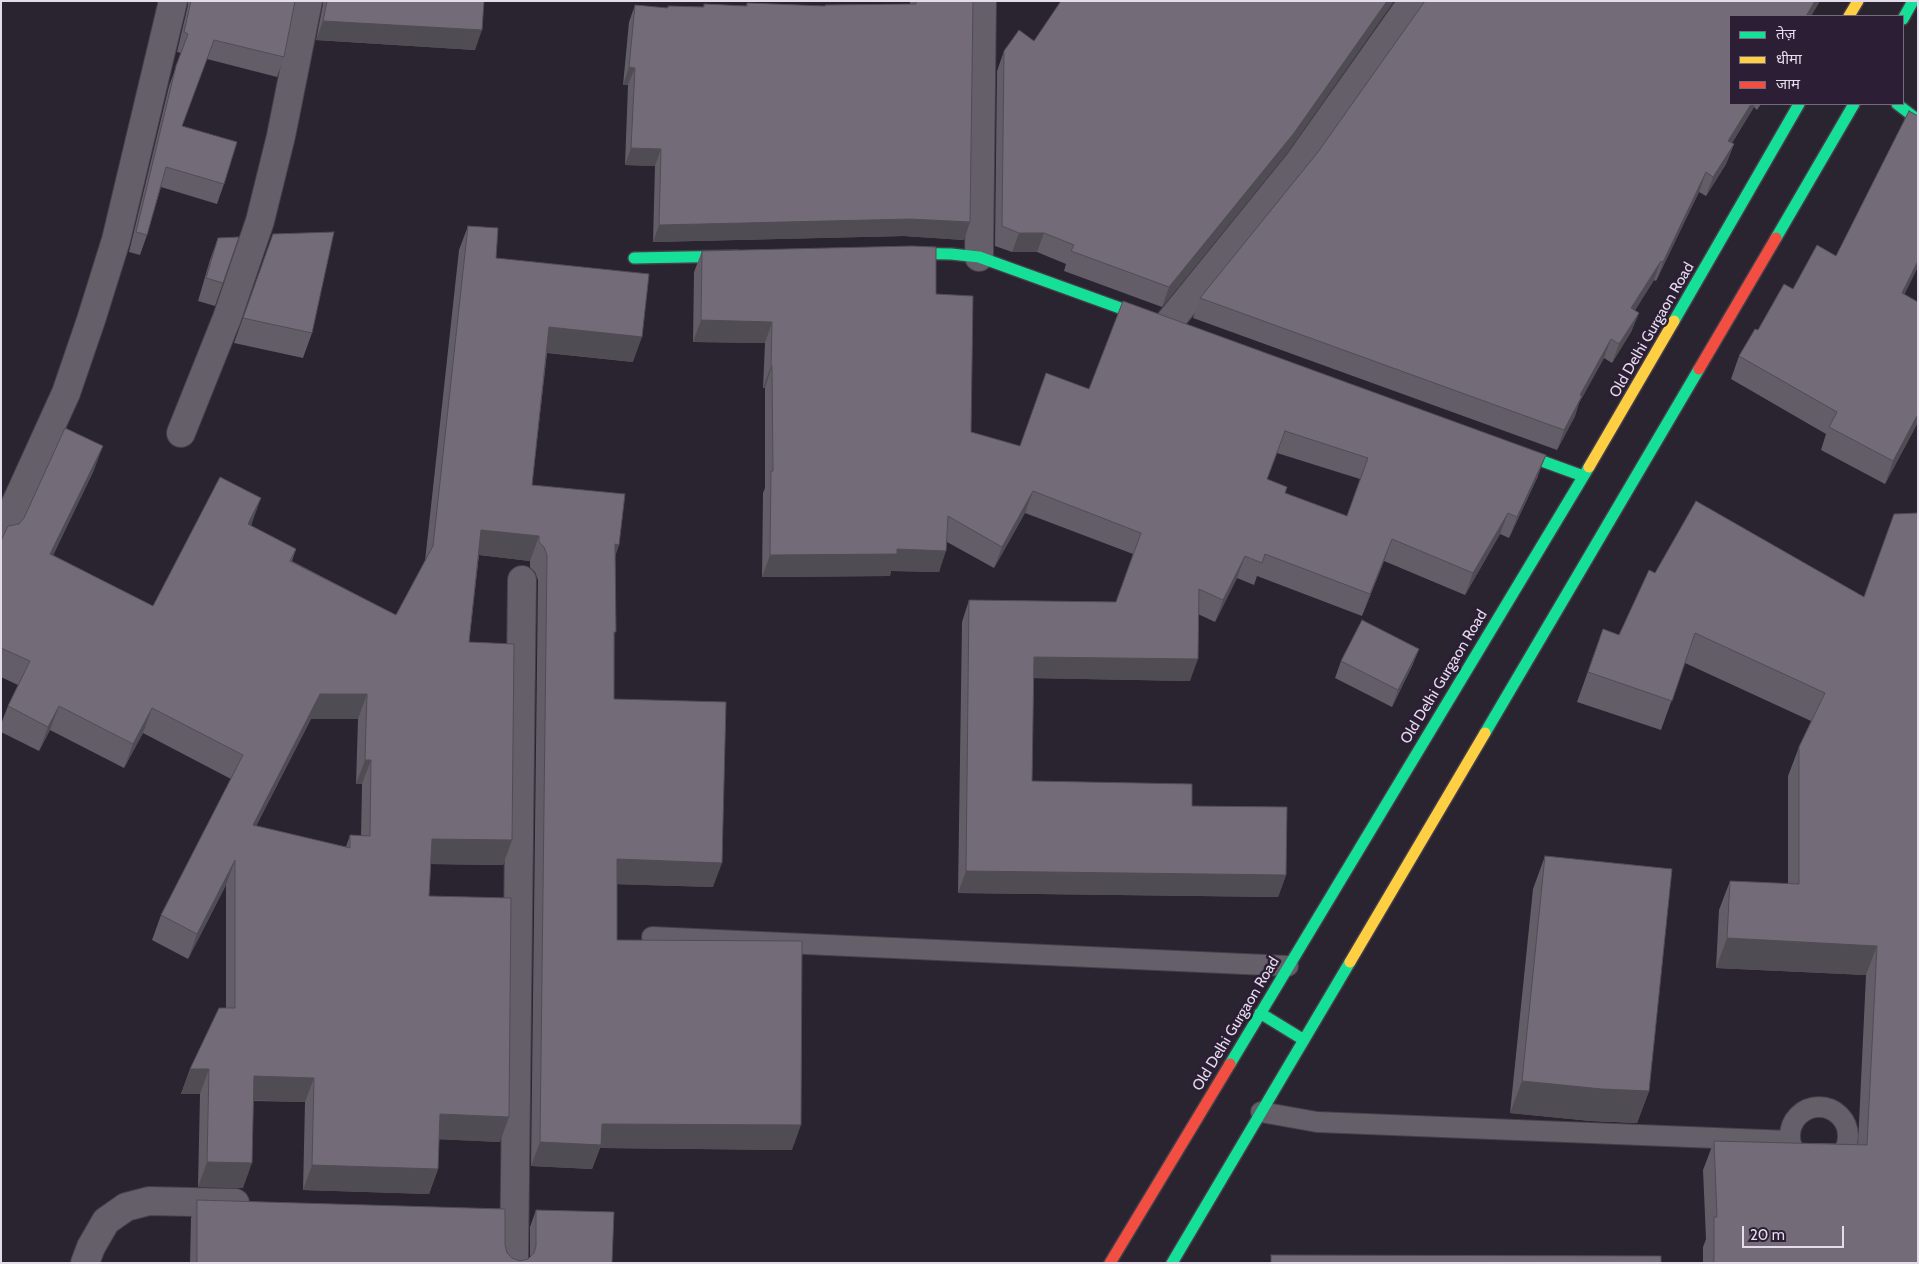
<!DOCTYPE html>
<meta charset="utf-8">
<style>
body{margin:0}
#map{position:relative;width:1919px;height:1264px;overflow:hidden;background:#2a2330;font-family:Cabin,"Noto Sans Devanagari",sans-serif}
canvas{display:block}
.frame{position:absolute;inset:0;border:2px solid #e4dbeb;pointer-events:none}
.legend{position:absolute;left:1729px;top:15px;width:175px;height:90px;box-sizing:border-box;background:#2b1e35;border:1px solid #756a7e;margin:0;padding:6px 9px;list-style:none;font-size:15px;color:#e4dbeb}
.legend li{display:flex;align-items:center;gap:10px;height:25px}
.legend b{width:25px;border:1px solid #756a7e}
.scale{position:absolute;left:1742px;top:1226px;width:102px;height:22px;box-sizing:border-box;border:2px solid #e4dbeb;border-top:0;padding-left:6px;font-size:15px;line-height:18px;white-space:nowrap;color:#e4dbeb;-webkit-text-stroke:4px #2b1e35;paint-order:stroke}
</style>
<div id="map">
<canvas width="1919" height="1264"></canvas>
<div class="frame"></div>
<ul class="legend">
<li><b style="height:6px;background:#16e098"></b>तेज़</li>
<li><b style="height:6px;background:#ffcf43"></b>धीमा</li>
<li><b style="height:6px;background:#f24e42"></b>जाम</li>
</ul>
<div class="scale">20 m</div>
</div>
<script>
const g = document.querySelector('canvas').getContext('2d');
g.lineJoin = 'round';
const toPath = rows => new Path2D(rows.map(r => 'M' + r).join(''));
function stroke(path, color, width, dash) { g.strokeStyle = color; g.lineWidth = width; g.lineCap = dash ? 'butt' : 'round'; g.setLineDash(dash || []); g.stroke(path); }
function fill(path, color) { g.fillStyle = color; g.fill(path, 'evenodd'); }
function drawText(font, color, halo, rows, align = 'center') {
  g.font = font + ' Cabin,sans-serif'; g.lineWidth = 5; g.setLineDash([]); g.textBaseline = 'middle'; g.strokeStyle = halo; g.fillStyle = color; for (const [text, x, y, turn = 0] of rows) {
    g.save(); g.translate(x, y); g.rotate((+turn || 0) * Math.PI / 180); g.textAlign = isNaN(turn) ? turn : align; if (halo) g.strokeText(text, 0, 0); g.fillText(text, 0, 0); g.restore();
  }
}
const lane = toPath([
 [652,937,1288,966],
 '1790 1136a29 29 0 1 1 58 0a29 29 0 1 1-58 0Z',
 [1261,1112,1317,1122,1790,1141]
]);
const street = toPath([
 [979,257,982,1],
 [1167,325,1299,162,1413,1],
 [181,433,227,318,260,221,281,136,308,1],
 [1,536,66,393,91,320,116,240,173,1],
 [85,1263,91,1247,106,1221,126,1207,149,1201,235,1203],
 [514,1263,522,580]
]);
const fast = toPath([
 [1903,19,1913,1],
 [1897,104,1918,120],
 [1776,238,1854,104],
 [898,253,951,254,979,257,1156,321],
 [634,258,737,256],
 [1674,321,1799,104],
 [1509,449,1583,476],
 [1485,733,1699,369],
 [1260,1013,1304,1040],
 [1230,1064,1589,467],
 [1172,1263,1350,962]
]);
const slow = toPath([
 [1849,16,1858,1],
 [1589,467,1674,321],
 [1350,962,1485,733]
]);
const jam = toPath([
 [1699,369,1776,238],
 [1110,1263,1230,1064]
]);
stroke(lane, '#453f49', 22);
stroke(street, '#453f49', 30);
stroke(fast, '#453f49', 14);
stroke(slow, '#453f49', 14);
stroke(jam, '#453f49', 14);
stroke(lane, '#655f69', 20);
stroke(street, '#655f69', 28);
stroke(fast, '#16e098', 11);
stroke(slow, '#ffcf43', 11);
stroke(jam, '#f24e42', 11);
fill(toPath([
 [188,1,295,1,284,57,277,77,207,59,182,126,224,184,217,204,161,187,147,235,140,255,129,252,169,86,181,53,177,52,188,5],
 [323,1,484,1,475,50,316,40,323,4],
 [910,1,973,1,964,240,904,236,653,242,655,166,625,165,628,85,623,85,629,22,635,5,667,8,668,6,703,7,704,4,746,6,747,3,825,6,825,5,910,4],
 [1061,1,1394,1,1287,153,1162,307,1064,271,1066,264,1037,252,1012,252,995,246,997,71,1004,51,1034,41],
 [1425,1,1820,1,1811,16,1730,16,1730,104,1761,104,1757,110,1754,107,1732,143,1734,144,1726,164,1706,196,1699,192,1656,281,1654,280,1635,310,1639,313,1631,332,1612,363,1604,358,1579,403,1575,416,1557,450,1193,318,1200,298,1318,152],
 [468,226,496,258,633,362,547,353,532,485,619,545,615,556,614,699,713,887,617,884,617,940,792,1150,600,1148,592,1169,531,1166,538,580,535,572,530,567,530,561,479,555,469,642,512,840,503,865,431,864,429,896,500,1142,439,1139,438,1169,429,1194,303,1190,305,1102,253,1101,243,1188,198,1187,200,1094,181,1094,190,1069,226,1008,226,885,188,959,152,940,161,915,231,779,143,733,124,768,50,730,39,751,1,732,1,724,8,706,18,685,1,677,1,541,19,524,94,470,53,555,153,606,252,523,251,526,296,549,292,561,396,615,425,561,459,250],
 [311,719,358,719,356,784,362,784,361,836,350,835,346,847,256,826],
 [273,234,312,333,303,358,234,343],
 [218,238,223,283,215,306,198,301,210,260],
 [702,251,936,294,971,432,1020,446,1089,389,1538,476,1509,538,1500,534,1465,595,1384,561,1362,616,1257,576,1254,585,1237,578,1215,622,1198,614,1190,681,1033,678,1032,781,1192,806,1286,875,1278,897,958,893,962,622,969,600,1116,602,1133,554,1025,513,994,568,947,542,939,572,891,571,890,576,762,577,763,493,765,488,765,388,763,388,765,343,693,342,694,272],
 [1277,453,1360,479,1347,516,1285,493,1267,480],
 [1793,289,1904,294,1918,302,1918,420,1916,426,1885,484,1821,450,1826,434,1731,379,1739,356,1758,330],
 [1655,573,1864,596,1918,1263,1703,1263,1703,1247,1706,1239,1703,1170,1714,1141,1858,1144,1866,975,1716,968,1719,910,1730,881,1788,884,1788,776,1799,747,1811,721,1685,663,1661,730,1577,702,1603,629,1619,635],
 [1419,649,1412,666,1392,707,1335,678,1341,661],
 [1545,856,1649,1091,1637,1123,1591,1121,1510,1113,1533,889],
 [197,1200,505,1245,507,1253,512,1258,520,1261,528,1259,530,1257,530,1227,536,1210,612,1263,190,1263,191,1218]
]), '#635d67');
fill(toPath([
 [1387,1,1394,1,1287,153,1162,307,1169,287],
 [1815,1,1820,1,1811,16,1806,16],
 [323,21,482,30,475,50,316,40],
 [629,67,635,68,628,85,623,85],
 [1751,104,1755,104,1754,107,1721,161,1728,141],
 [1734,144,1726,164,1706,196,1713,177],
 [631,148,661,149,655,166,625,165],
 [1706,172,1699,192,1656,281,1663,262],
 [910,219,970,222,964,240,904,236,653,242,659,225],
 [1019,233,1044,233,1037,252,1012,252],
 [1661,261,1654,280,1624,328,1631,308],
 [1918,261,1918,267,1894,316,1902,293],
 [1639,313,1631,332,1612,363,1619,344],
 [701,320,772,322,765,343,693,342],
 [549,327,642,337,633,362,540,352],
 [1611,339,1604,358,1579,403,1575,416,1557,450,1564,430,1580,395],
 [771,366,772,366,765,388,763,388],
 [1918,410,1918,420,1916,426,1885,484,1893,461],
 [103,446,94,470,42,579,50,554],
 [1546,455,1538,476,1509,538,1517,517],
 [1033,491,1025,513,994,568,1002,547],
 [261,498,252,523,239,549,248,524],
 [1508,513,1500,534,1465,595,1473,573],
 [481,530,539,536,530,561,472,554],
 [1392,539,1384,561,1362,616,1370,594],
 [615,544,619,545,610,570],
 [897,549,946,551,939,572,891,571,890,576,762,577,770,555],
 [1245,556,1237,578,1215,622,1223,600],
 [1419,649,1412,666,1392,707,1398,690],
 [1034,657,1198,659,1190,681,1026,678],
 [320,694,367,694,358,719,311,719,244,850,253,825],
 [59,706,50,730,39,751,48,727],
 [152,708,143,733,124,768,133,744],
 [365,760,371,760,362,784,356,784],
 [432,839,512,840,503,865,423,864],
 [617,859,722,863,713,887,608,884],
 [235,860,226,885,188,959,197,934],
 [966,871,1286,875,1278,897,958,893],
 [1727,938,1877,946,1866,975,1716,968],
 [190,1069,209,1069,200,1094,181,1094],
 [254,1076,314,1078,305,1102,245,1100],
 [1522,1081,1649,1091,1637,1123,1591,1121,1510,1113],
 [440,1114,509,1117,500,1142,431,1139],
 [602,1124,801,1125,792,1150,600,1148,592,1169,531,1166,540,1142],
 [207,1162,252,1163,243,1188,198,1187],
 [312,1165,438,1169,429,1194,303,1190]
]), '#504c54');
const building = toPath([
 [191,1,295,1,284,57,214,40,182,126,237,142,224,184,166,167,147,235,136,232,176,66,188,34,184,32,191,1],
 [327,1,484,1,482,30,323,21,327,1],
 [916,1,973,1,970,222,910,219,659,225,661,149,631,148,635,68,629,67,635,5,668,8,668,6,704,7,704,4,747,6,747,3,825,6,825,5,916,4,916,1],
 [1061,1,1387,1,1294,133,1169,287,1071,251,1074,245,1044,233,1019,233,1002,226,1004,51,1019,30,1034,41,1061,1],
 [1425,1,1815,1,1806,16,1730,16,1730,104,1751,104,1728,141,1734,144,1713,177,1706,172,1663,262,1661,261,1631,308,1639,313,1619,344,1611,339,1580,395,1582,396,1564,430,1200,298,1318,152,1425,1],
 [1909,111,1918,116,1918,261,1902,293,1918,302,1918,414,1893,461,1829,427,1837,412,1739,356,1755,329,1758,330,1784,284,1793,289,1817,245,1836,256,1909,111],
 [468,226,498,228,496,258,649,274,642,337,549,327,532,485,625,494,619,545,615,544,616,632,614,632,614,699,726,702,722,863,617,859,617,940,802,941,801,1125,602,1124,601,1145,540,1142,547,555,544,547,539,542,539,536,481,530,469,642,514,644,512,840,432,839,429,896,511,898,509,1117,440,1114,438,1169,312,1165,314,1078,254,1076,252,1163,207,1162,209,1069,190,1069,219,1008,235,1008,235,860,197,934,161,915,243,755,152,708,133,744,59,706,48,727,8,706,30,661,1,648,1,541,8,526,19,524,24,518,65,428,103,446,50,554,153,606,220,477,261,498,248,524,296,549,290,561,396,615,433,546,468,226],
 [320,694,367,694,365,760,371,760,370,836,350,835,350,848,253,825,320,694],
 [334,232,312,333,243,318,273,234,334,232],
 [239,237,223,283,206,278,218,238,239,237],
 [912,246,936,247,936,294,973,296,971,432,1020,446,1046,373,1089,389,1123,301,1546,455,1517,517,1508,513,1473,573,1392,539,1370,594,1265,554,1262,563,1245,556,1223,600,1199,589,1198,659,1034,657,1032,781,1192,784,1192,806,1287,807,1286,875,966,871,969,600,1116,602,1141,533,1033,491,1002,547,948,516,946,551,897,549,897,554,770,555,771,471,773,471,772,366,771,366,772,322,701,320,702,251,912,246],
 [1285,431,1368,458,1347,516,1285,493,1287,487,1267,479,1285,431],
 [1696,501,1864,597,1894,514,1918,513,1918,1263,1714,1263,1714,1217,1717,1217,1714,1141,1867,1145,1877,946,1727,938,1730,881,1799,884,1799,747,1825,693,1695,633,1672,701,1588,672,1603,629,1619,635,1649,570,1655,573,1696,501],
 [1362,620,1419,649,1398,690,1341,661,1362,620],
 [1545,856,1672,869,1649,1091,1602,1089,1522,1081,1545,856],
 [197,1200,505,1209,505,1245,507,1253,512,1258,520,1261,528,1259,534,1253,536,1246,536,1210,614,1212,612,1263,197,1263,197,1200],
 [1271,1255,1661,1256,1661,1263,1271,1263,1271,1255]
]);
fill(building, '#736c78');
stroke(building, '#504c54', 1);
drawText('15px', '#e4dbeb', '#2b1e35', [
 ["Old Delhi Gurgaon Road",1652,330,-60],
 ["Old Delhi Gurgaon Road",1444,677,-59],
 ["Old Delhi Gurgaon Road",1236,1024,-59]
]);
</script>
